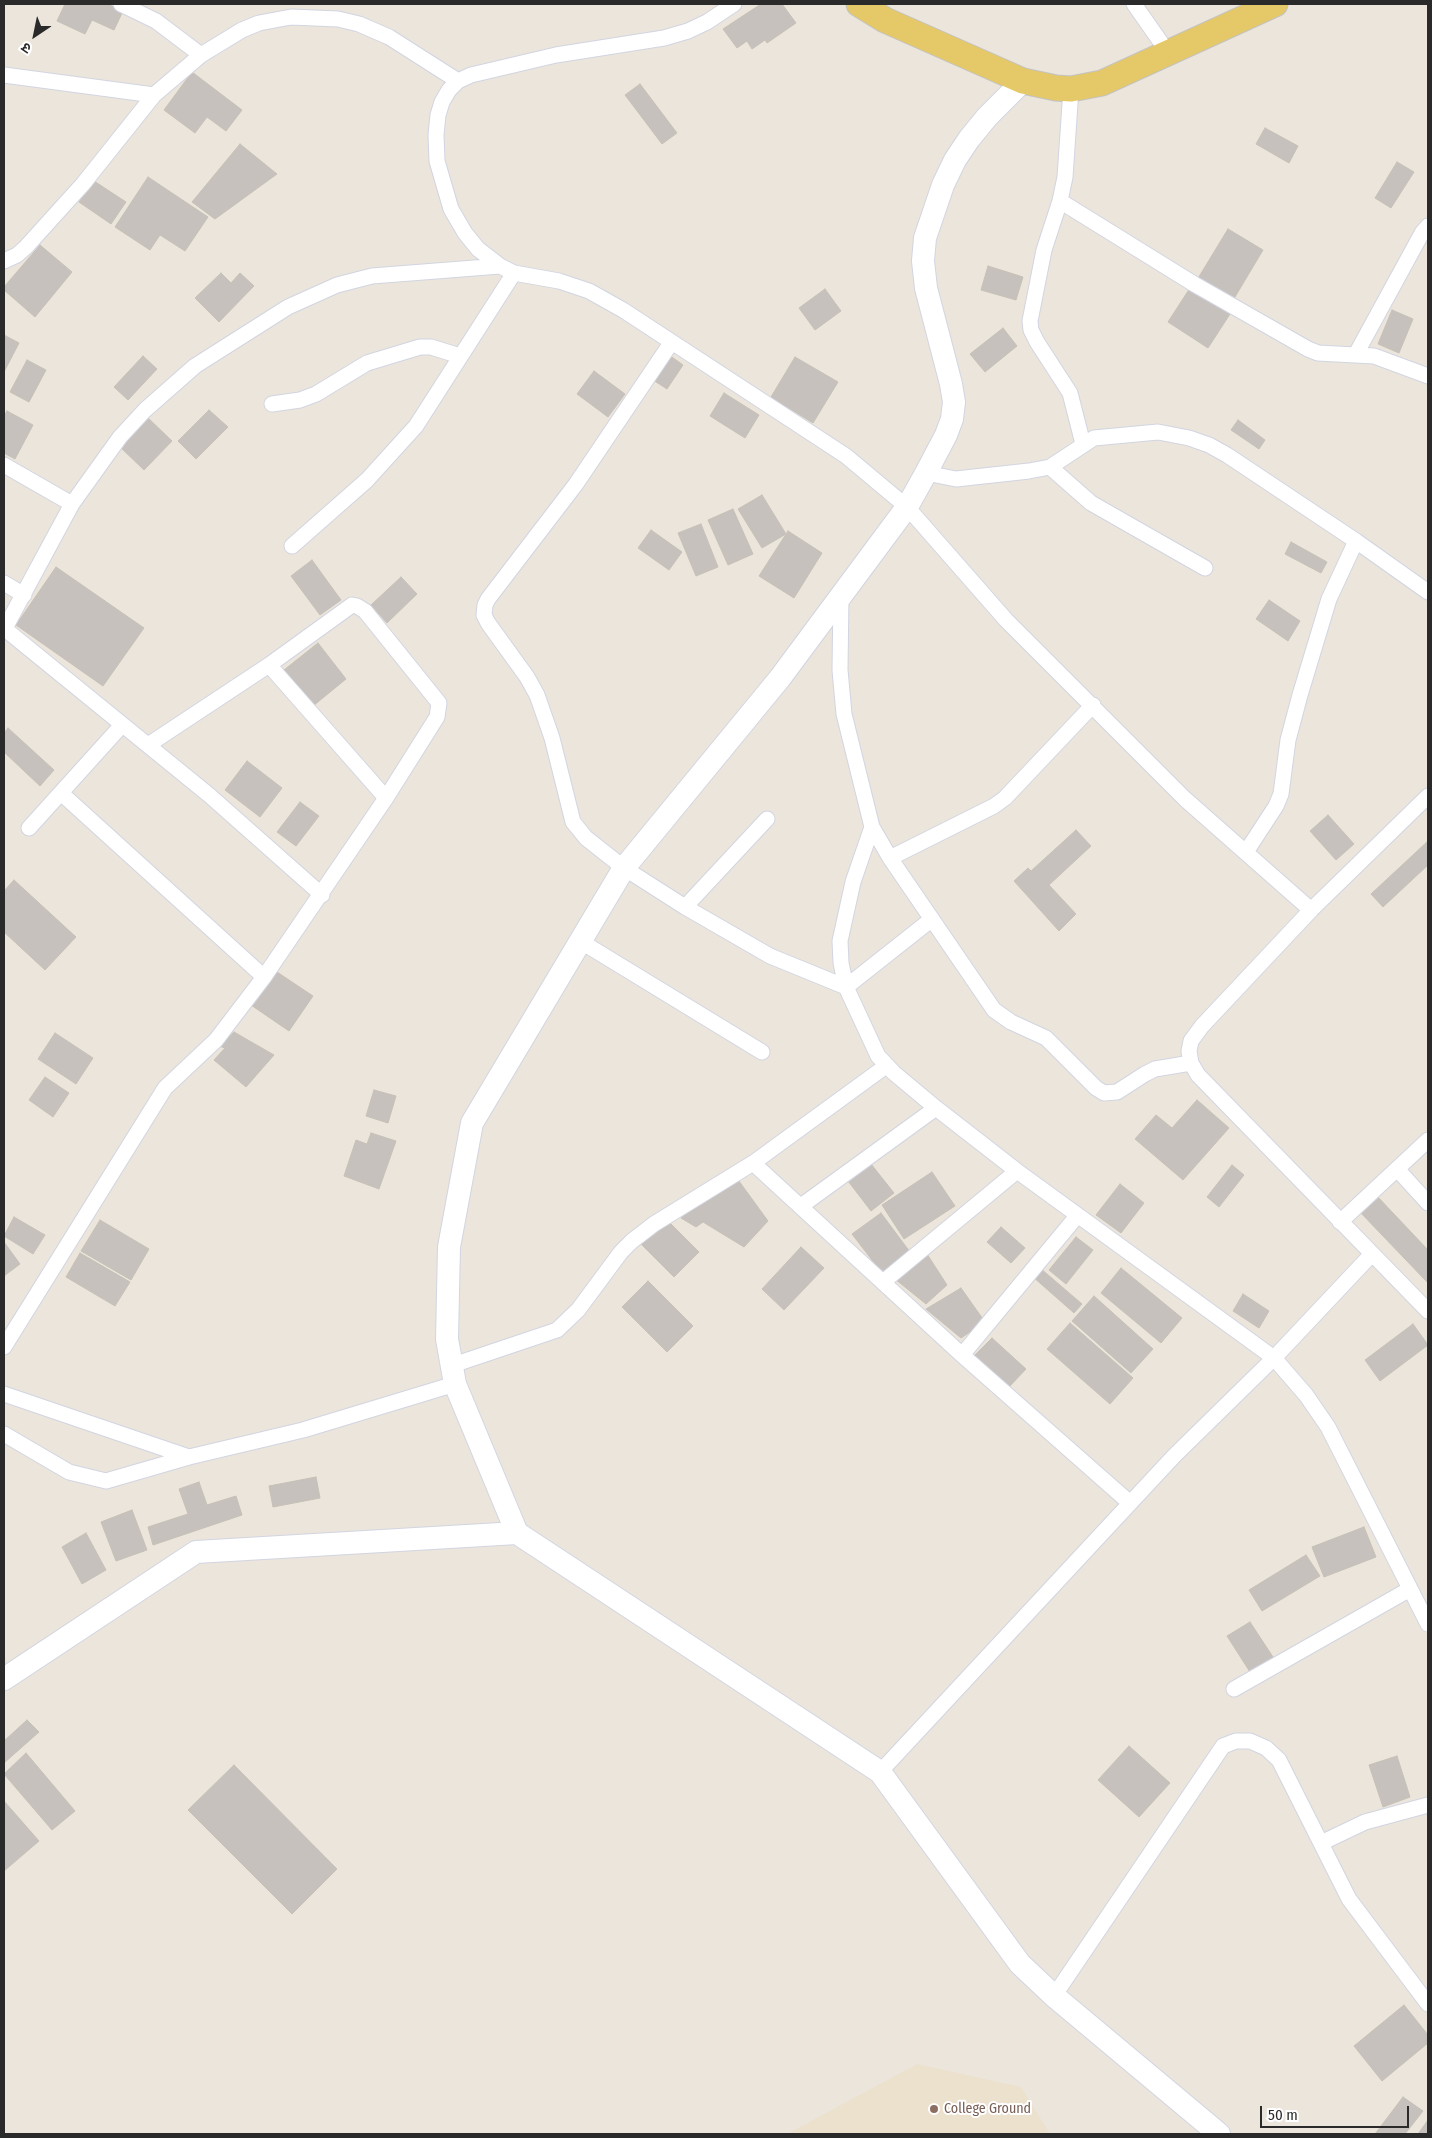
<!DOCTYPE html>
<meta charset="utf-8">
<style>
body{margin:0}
#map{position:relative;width:1432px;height:2138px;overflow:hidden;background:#ebe5dc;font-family:"Fira Sans Condensed","Noto Sans Devanagari",sans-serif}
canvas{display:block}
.frame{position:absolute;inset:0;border:5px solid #2a2a2a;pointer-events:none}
.north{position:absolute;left:10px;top:10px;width:50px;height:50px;-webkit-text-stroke:4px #fff;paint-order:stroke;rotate:214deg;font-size:14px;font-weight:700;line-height:20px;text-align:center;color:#2a2a2a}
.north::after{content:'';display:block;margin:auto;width:18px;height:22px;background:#2a2a2a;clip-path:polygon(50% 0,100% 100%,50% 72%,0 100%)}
.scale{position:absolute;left:1260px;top:2106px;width:149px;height:22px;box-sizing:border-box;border:2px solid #2a2a2a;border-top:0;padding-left:6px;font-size:15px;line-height:18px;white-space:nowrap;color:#2a2a2a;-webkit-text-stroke:4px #fff;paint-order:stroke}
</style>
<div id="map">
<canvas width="1432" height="2138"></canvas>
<div class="frame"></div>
<div class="north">उ</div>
<div class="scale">50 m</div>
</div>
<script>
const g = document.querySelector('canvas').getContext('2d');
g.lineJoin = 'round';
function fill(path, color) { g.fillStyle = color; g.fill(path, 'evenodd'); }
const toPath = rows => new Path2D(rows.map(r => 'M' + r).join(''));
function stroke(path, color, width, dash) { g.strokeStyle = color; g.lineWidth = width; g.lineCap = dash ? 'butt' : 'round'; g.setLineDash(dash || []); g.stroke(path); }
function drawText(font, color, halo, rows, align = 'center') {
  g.font = font + ' "Fira Sans Condensed",sans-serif'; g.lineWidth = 4; g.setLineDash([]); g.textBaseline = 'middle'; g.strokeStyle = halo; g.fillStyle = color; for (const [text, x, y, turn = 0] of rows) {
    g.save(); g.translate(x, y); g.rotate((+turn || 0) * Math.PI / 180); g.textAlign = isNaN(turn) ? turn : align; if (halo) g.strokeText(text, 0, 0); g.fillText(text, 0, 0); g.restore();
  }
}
fill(toPath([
 [917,2064,1021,2087,1050,2134,787,2134]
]), '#ebe1cd');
const building = toPath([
 [65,4,107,4,123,11,114,30,92,20,85,34,57,21,65,4],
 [761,4,782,4,796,23,767,43,765,40,752,49,747,41,737,48,723,29,761,4],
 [192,72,242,110,226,131,207,117,195,133,164,110,192,72],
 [640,84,677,133,662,144,625,95,640,84],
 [1265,128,1298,146,1289,163,1256,144,1265,128],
 [240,144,277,174,215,219,192,202,240,144],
 [1397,162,1414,172,1391,208,1375,198,1397,162],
 [148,177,208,217,185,251,160,235,150,250,115,227,148,177],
 [94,181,126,202,111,224,79,202,94,181],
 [1228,229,1263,250,1232,302,1197,280,1228,229],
 [40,245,72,272,35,317,4,290,4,287,40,245],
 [988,266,1023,277,1016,300,981,290,988,266],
 [221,273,231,283,240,273,254,286,219,322,195,298,221,273],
 [1190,288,1230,314,1208,348,1168,322,1190,288],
 [825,289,841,311,815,330,799,308,825,289],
 [1392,310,1413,319,1399,353,1378,344,1392,310],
 [1003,328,1017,346,985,372,970,354,1003,328],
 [4,335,19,343,4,372,4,335],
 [669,355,683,365,667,389,653,380,669,355],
 [143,356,157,369,128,400,114,387,143,356],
 [795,357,838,382,813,423,771,397,795,357],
 [27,360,46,370,29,402,10,392,27,360],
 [594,371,625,394,608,417,577,394,594,371],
 [724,393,759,415,745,438,710,416,724,393],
 [209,410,228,427,196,459,178,441,209,410],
 [7,411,33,425,15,459,4,453,4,416,7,411],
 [144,414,172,441,144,470,117,444,144,414],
 [1238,420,1265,440,1259,449,1231,430,1238,420],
 [762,495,786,534,762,548,738,509,762,495],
 [733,509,753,554,728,565,708,520,733,509],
 [701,524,718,567,696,576,678,533,701,524],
 [651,530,682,552,669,570,638,548,651,530],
 [788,531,822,553,794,598,759,576,788,531],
 [1291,542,1327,562,1321,573,1285,554,1291,542],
 [312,560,341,600,320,615,291,576,312,560],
 [56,567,144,628,103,686,16,625,56,567],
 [401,577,417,594,387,623,371,605,401,577],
 [1269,600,1300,621,1288,641,1256,619,1269,600],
 [318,643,346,679,313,706,284,670,318,643],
 [8,728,54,770,40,786,4,752,4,733,8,728],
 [247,761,282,788,260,817,225,790,247,761],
 [300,802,319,816,296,846,277,832,300,802],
 [1328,815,1354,844,1336,860,1310,831,1328,815],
 [1076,830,1091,846,1049,885,1076,914,1059,931,1014,881,1028,868,1031,871,1076,830],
 [1428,841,1428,865,1383,907,1371,894,1428,841],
 [14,880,76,937,45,970,4,932,4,891,14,880],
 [274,970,313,996,289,1031,251,1005,274,970],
 [234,1032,274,1055,246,1087,214,1060,225,1048,219,1046,234,1032],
 [55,1033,93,1058,76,1084,38,1059,55,1033],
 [45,1077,69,1093,53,1117,29,1100,45,1077],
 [374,1090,396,1096,388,1123,366,1116,374,1090],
 [1197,1100,1229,1128,1183,1180,1135,1139,1156,1115,1172,1128,1197,1100],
 [371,1133,396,1141,379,1189,344,1176,356,1140,367,1144,371,1133],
 [871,1164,894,1193,871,1211,848,1181,871,1164],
 [1232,1165,1244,1175,1219,1207,1207,1197,1232,1165],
 [932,1172,955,1206,904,1239,882,1205,932,1172],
 [736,1177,768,1221,744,1247,703,1222,696,1227,681,1218,736,1177],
 [1120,1184,1144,1203,1121,1233,1096,1215,1120,1184],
 [1376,1195,1428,1250,1428,1283,1359,1211,1376,1195],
 [881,1213,910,1252,882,1273,852,1234,881,1213],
 [14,1217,45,1235,33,1254,4,1236,14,1217],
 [666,1219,699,1252,674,1277,641,1244,666,1219],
 [100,1220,149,1249,131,1280,81,1251,100,1220],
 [1001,1227,1025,1248,1011,1263,987,1242,1001,1227],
 [1076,1237,1093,1250,1066,1284,1049,1270,1076,1237],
 [4,1242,20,1264,4,1276,4,1242],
 [801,1247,824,1268,784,1310,762,1289,801,1247],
 [80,1253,130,1282,115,1306,66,1277,80,1253],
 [927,1254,947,1285,926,1304,895,1279,927,1254],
 [1040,1268,1082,1304,1074,1313,1032,1276,1040,1268],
 [1121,1268,1182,1318,1161,1343,1101,1293,1121,1268],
 [648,1281,693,1326,667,1352,622,1307,648,1281],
 [961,1288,985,1322,961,1338,926,1309,961,1288],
 [1243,1294,1269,1311,1259,1328,1233,1311,1243,1294],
 [1094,1296,1153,1349,1131,1373,1072,1321,1094,1296],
 [1070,1323,1133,1378,1110,1404,1047,1349,1070,1323],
 [1413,1324,1428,1345,1380,1381,1365,1360,1413,1324],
 [992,1338,1026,1369,1009,1387,975,1355,992,1338],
 [316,1477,320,1498,273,1507,269,1486,316,1477],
 [199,1482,207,1505,236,1496,242,1515,153,1545,148,1527,188,1514,179,1489,199,1482],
 [132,1510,147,1550,116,1561,101,1522,132,1510],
 [1364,1527,1376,1557,1324,1577,1312,1547,1364,1527],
 [86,1533,106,1570,82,1584,62,1547,86,1533],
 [1306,1555,1320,1576,1262,1611,1249,1590,1306,1555],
 [1250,1622,1273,1657,1250,1672,1227,1636,1250,1622],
 [27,1720,39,1732,4,1763,4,1741,27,1720],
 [1129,1746,1170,1783,1139,1817,1098,1780,1129,1746],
 [26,1753,75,1811,52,1830,4,1774,26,1753],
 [1397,1756,1410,1797,1383,1807,1369,1765,1397,1756],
 [234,1765,337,1869,292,1914,188,1810,234,1765],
 [4,1801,39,1841,4,1871,4,1801],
 [1404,2005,1428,2035,1428,2043,1382,2081,1354,2046,1404,2005],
 [1403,2097,1423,2111,1405,2134,1375,2134,1403,2097],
 [1428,2120,1428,2134,1418,2134,1428,2120]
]);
fill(building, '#c6c1bc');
stroke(building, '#c6c0b6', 1);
const minor = toPath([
 [121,4,156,21,201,55],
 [734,4,707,22,688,31,664,38,556,55,471,75,458,81,449,90,442,102,438,115,436,135,437,161,451,209,465,233,478,249,500,266,514,273,559,281,589,291,623,310,846,456,907,507,1006,620,1185,799,1311,910,1202,1026,1191,1041,1189,1051,1191,1063,1198,1075,1428,1311],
 [1134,4,1169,54],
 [4,75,154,95],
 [1071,89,1065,177,1060,201,1044,250,1030,321,1031,330,1037,342,1070,393,1083,444],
 [1060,201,1194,284,1308,349,1318,353,1374,356,1428,376],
 [4,261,17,255,26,247,83,184,154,95,201,55,242,30,259,23,291,17,338,19,359,24,389,37,458,81],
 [671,343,576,484,488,599,485,605,484,615,488,623,527,677,537,695,552,738,573,822,586,838,624,868,685,907,770,956,846,987,932,919],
 [1356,354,1422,233,1428,226],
 [272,404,300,400,316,394,367,363,420,347,431,347,460,356],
 [4,465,72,504],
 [1050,467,1091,503,1205,568],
 [926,473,956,479,1029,471,1050,467,1094,438,1158,432,1189,438,1209,445,1227,455,1356,541,1428,592],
 [292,546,367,480,416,426,514,273],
 [4,583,24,595],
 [841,596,840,670,844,714,872,827,890,858,994,1010,1011,1022,1046,1038,1096,1088,1104,1093,1117,1092,1145,1074,1155,1069,1191,1063],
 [5,629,209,795,322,895],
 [4,630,72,504,120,437,145,410,195,366,288,307,337,285,372,276,500,266],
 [269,665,386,798],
 [61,793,264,977],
 [872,827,853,882,840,941,841,963,846,987,878,1056,894,1073,936,1108,1017,1171,1274,1358,1306,1395,1328,1427,1428,1624],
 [29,828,122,725],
 [1246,852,1276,806,1281,794,1288,740,1300,695,1329,599,1356,541],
 [890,858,994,806,1005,798,1093,705],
 [685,907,767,819],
 [1311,910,1428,796],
 [580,941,762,1052],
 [753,1163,962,1355,1130,1503],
 [1397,1169,1428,1203],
 [801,1206,936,1108],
 [1340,1222,1428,1140],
 [883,1282,1017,1171],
 [4,1347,165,1088,216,1040,264,977,386,798,437,717,439,703,365,611,357,606,352,605,269,665,148,745],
 [962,1355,1077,1216],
 [450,1366,557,1330,578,1310,621,1252,632,1241,654,1224,753,1163,886,1066],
 [4,1394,189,1457,303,1430,455,1384],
 [4,1434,69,1472,106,1481,189,1457],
 [1234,1689,1410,1589],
 [880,1772,1174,1456,1274,1358,1371,1255],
 [1321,1843,1365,1822,1428,1805],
 [1054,1996,1223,1746,1236,1741,1250,1741,1266,1748,1279,1760,1349,1899,1428,2004]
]);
const secondary = toPath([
 [517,1533,455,1384,447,1339,449,1247,472,1123,624,868,780,678,907,507,926,473,946,435,952,419,954,402,951,384,926,288,923,261,925,238,943,185,955,160,969,139,987,117,1023,81],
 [4,1679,196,1552,517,1533,880,1772,1020,1964,1054,1996,1219,2134]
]);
const primary = toPath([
 [859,4,885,20,1023,81,1056,88,1071,89,1102,83,1275,4]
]);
stroke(minor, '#d2d5e1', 17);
stroke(secondary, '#d2d5e1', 24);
stroke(primary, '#c3c3c3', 27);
stroke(minor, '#fff', 15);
stroke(secondary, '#fff', 22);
stroke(primary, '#e5c867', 25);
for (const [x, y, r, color] of [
 [934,2109,5,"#8d6e63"]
]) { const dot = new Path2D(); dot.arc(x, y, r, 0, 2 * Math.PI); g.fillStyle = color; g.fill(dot); stroke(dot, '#fff', 2); }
drawText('14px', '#785e54', '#fff', [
 ["College Ground",944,2109]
], 'left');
</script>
